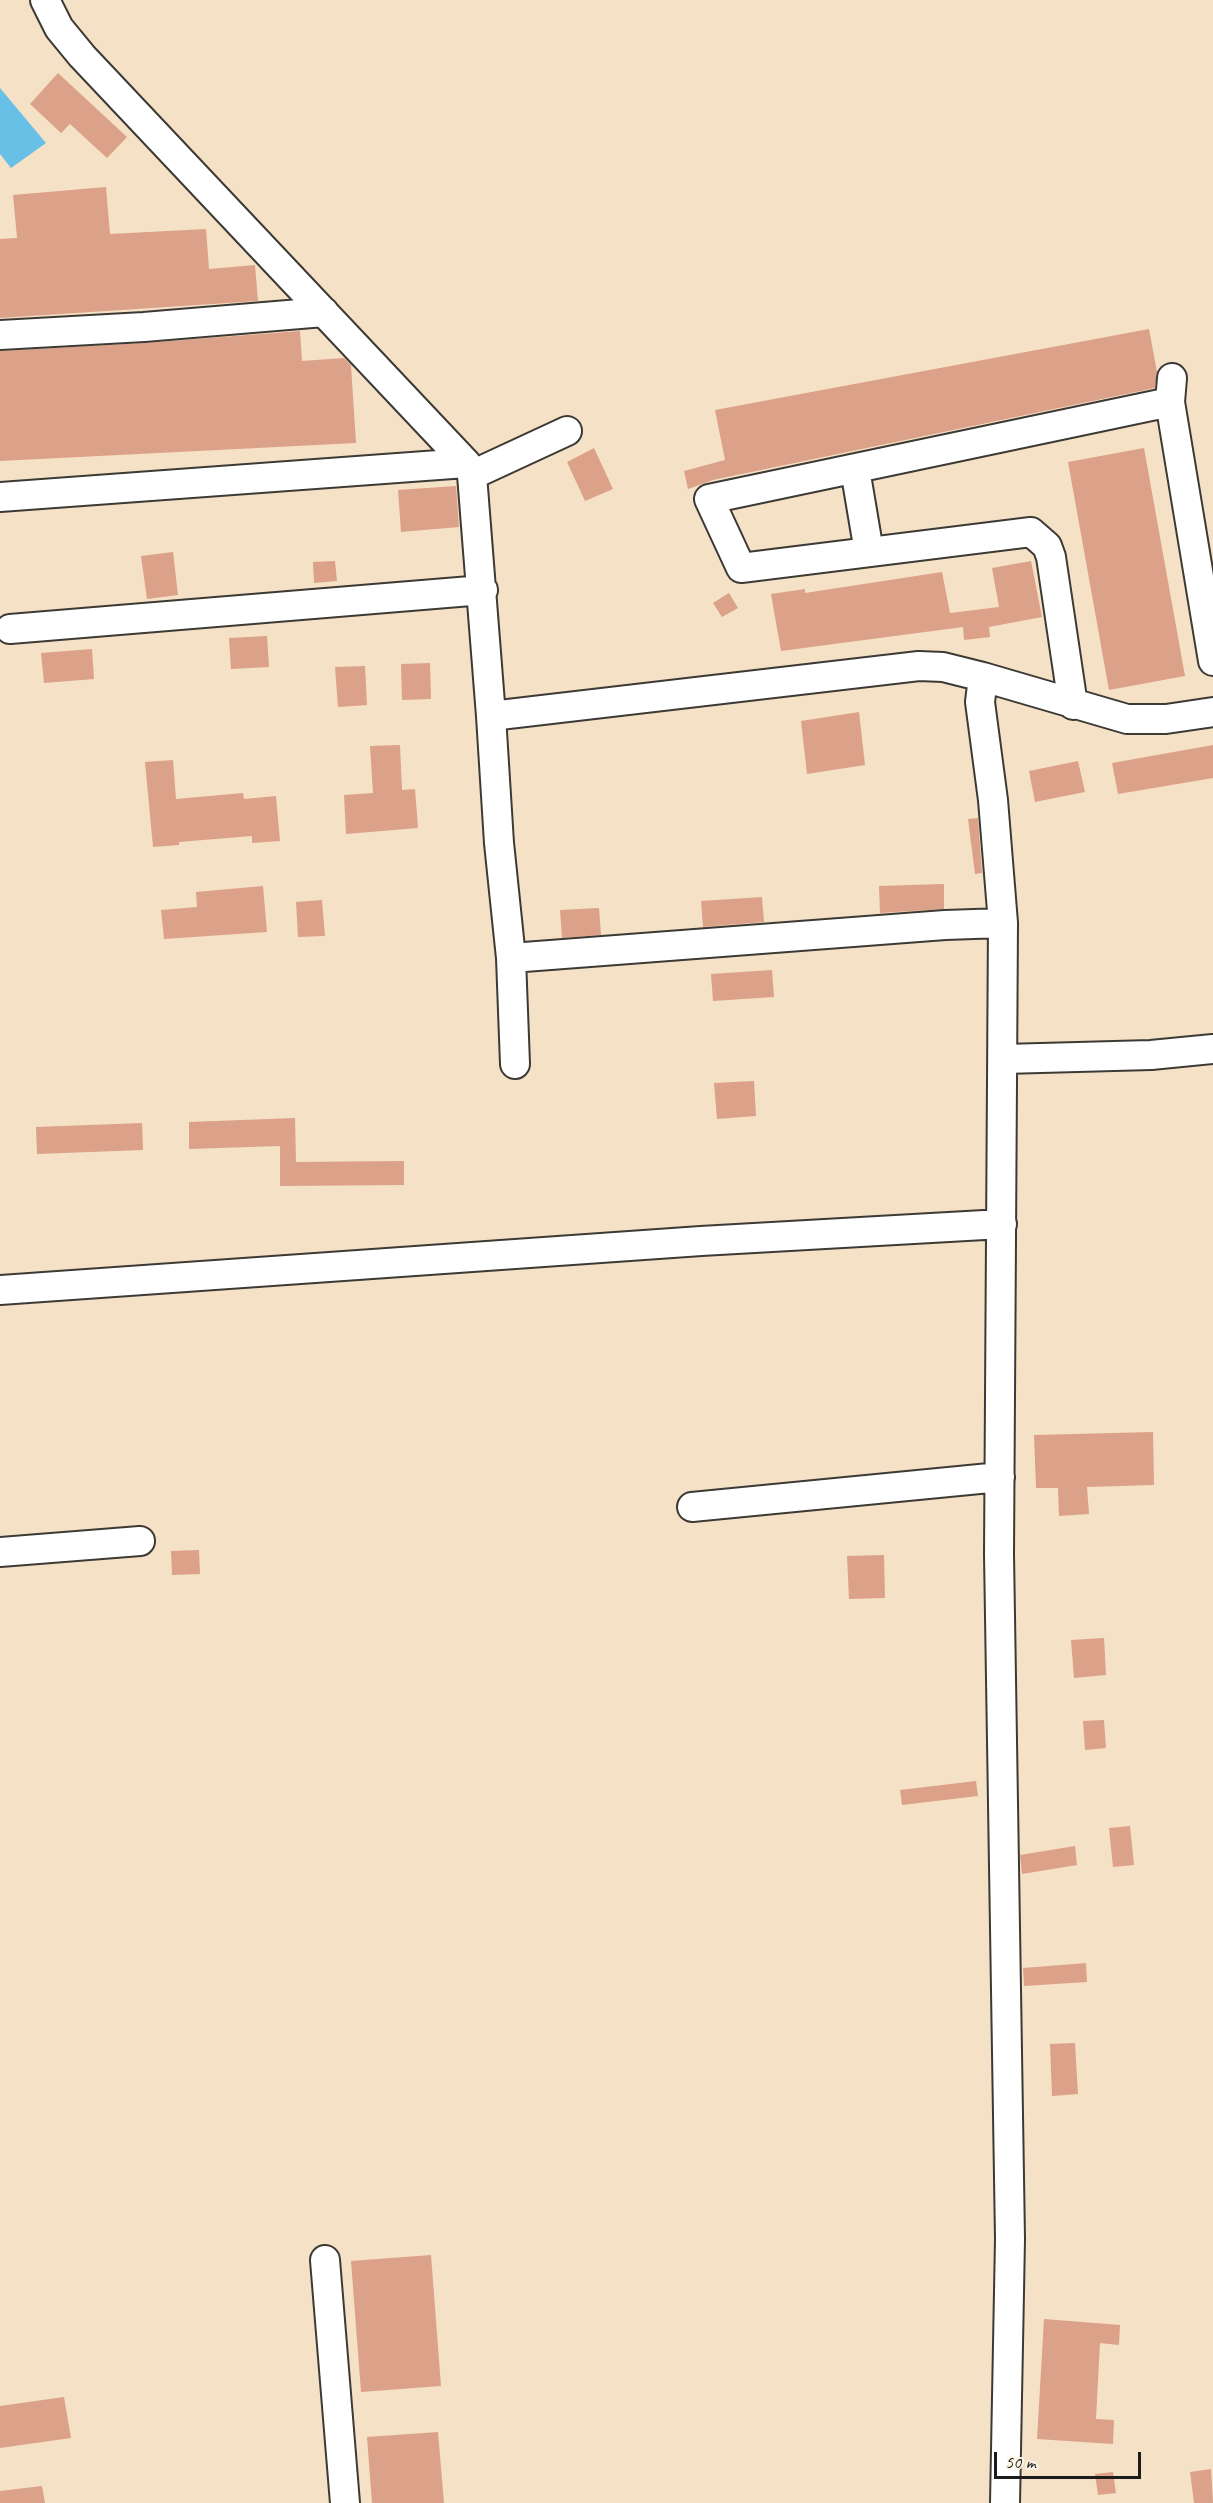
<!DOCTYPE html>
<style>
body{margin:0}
#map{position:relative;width:1213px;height:2503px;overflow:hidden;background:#f5e1c5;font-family:Caveat,sans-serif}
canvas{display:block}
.scale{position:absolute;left:994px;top:2452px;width:147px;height:27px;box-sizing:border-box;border:3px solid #1c1c1c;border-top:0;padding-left:8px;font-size:18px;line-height:21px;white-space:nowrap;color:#1c1c1c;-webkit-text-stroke:4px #fcf5e5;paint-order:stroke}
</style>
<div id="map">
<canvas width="1213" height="2503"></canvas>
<div class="scale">50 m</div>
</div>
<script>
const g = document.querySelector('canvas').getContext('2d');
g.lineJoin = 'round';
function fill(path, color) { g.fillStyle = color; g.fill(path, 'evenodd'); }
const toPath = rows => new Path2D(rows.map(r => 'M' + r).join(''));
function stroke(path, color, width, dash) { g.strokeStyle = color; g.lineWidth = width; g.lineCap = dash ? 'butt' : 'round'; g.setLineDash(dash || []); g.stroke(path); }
fill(toPath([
 [0,88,46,143,11,168,0,154]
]), '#69c0e6');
fill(toPath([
 [58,73,127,137,107,158,70,124,61,133,30,104],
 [106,187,110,234,206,229,209,269,255,265,258,301,0,318,0,239,17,238,13,195],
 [1149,329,1157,372,1155,388,713,480,688,489,684,471,725,460,715,410],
 [300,331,302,361,344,358,351,365,356,443,0,461,0,351,145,343],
 [594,448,613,489,585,501,567,462],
 [1144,448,1185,676,1109,690,1068,462],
 [456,486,459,527,401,532,398,490],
 [173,552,178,595,147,599,141,556],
 [335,561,337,581,314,583,313,562],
 [1031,561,1042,617,989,627,990,637,964,640,963,627,781,651,771,594,805,589,805,593,942,572,950,613,999,607,992,568],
 [729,593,738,608,722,617,713,603],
 [267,636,269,667,231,669,229,638],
 [92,649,94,679,44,683,41,653],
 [430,663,431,699,402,700,401,664],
 [365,666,367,705,338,707,335,667],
 [859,712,865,765,807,774,801,721],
 [400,745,402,790,415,789,418,828,346,834,344,795,373,793,370,746],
 [1213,745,1213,778,1118,794,1112,763],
 [173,760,176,799,243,793,244,799,276,796,280,841,252,843,252,836,179,842,179,845,153,847,145,762],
 [1078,761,1085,792,1035,802,1029,771],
 [978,818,982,873,975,874,968,819],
 [944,884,944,909,880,913,879,886],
 [263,886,267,932,164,939,161,910,197,907,196,892],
 [762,897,764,922,703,927,701,901],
 [322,900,325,936,298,937,296,902],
 [599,908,601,935,562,938,560,910],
 [772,970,774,997,713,1001,711,974],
 [754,1081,756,1116,717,1119,714,1083],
 [295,1118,296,1162,404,1161,404,1185,280,1186,280,1146,189,1149,189,1122],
 [142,1123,143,1150,37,1154,36,1127],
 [1153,1432,1154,1485,1087,1487,1089,1514,1059,1516,1058,1488,1036,1488,1034,1435],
 [199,1550,200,1574,172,1575,171,1551],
 [884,1555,885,1598,849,1599,847,1556],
 [1104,1638,1106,1675,1074,1678,1071,1640],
 [1104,1720,1106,1748,1085,1750,1083,1721],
 [976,1781,978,1796,902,1805,900,1790],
 [1130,1826,1134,1865,1113,1867,1109,1828],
 [1075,1846,1077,1865,1022,1874,1020,1855],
 [1086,1963,1087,1982,1024,1986,1023,1968],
 [1075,2043,1078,2094,1052,2096,1050,2044],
 [431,2255,441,2386,361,2392,351,2261],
 [1044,2319,1120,2325,1119,2345,1100,2343,1096,2419,1114,2420,1113,2444,1037,2439],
 [64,2397,71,2438,0,2448,0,2406],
 [438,2432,444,2503,372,2503,367,2437],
 [1211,2469,1213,2503,1194,2503,1190,2472],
 [1113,2472,1116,2493,1098,2495,1095,2474],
 [42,2486,45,2503,0,2503,0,2491]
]), '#dca189');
const minor = toPath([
 [45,0,59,28,82,56,466,463,472,475,491,716,919,666,943,667,983,677,980,702,993,800,1003,923,999,1554,1010,2239,1005,2503],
 [0,335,144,327,324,312],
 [1172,378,1170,402,1213,661],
 [855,469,869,552],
 [472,475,567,431],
 [0,497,466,463],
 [10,629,483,590],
 [983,677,1127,719,1166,719,1213,712],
 [1073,705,1051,557,1047,546,1031,532,741,568,709,499,1170,402],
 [491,716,499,843,511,958,515,1064],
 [511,958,945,925,1003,923],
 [1004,1059,1151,1055,1213,1049],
 [0,1290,701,1241,1002,1224],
 [692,1507,1000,1477],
 [0,1552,140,1541],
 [325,2260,345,2503]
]);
stroke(minor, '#3d3a35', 32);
stroke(minor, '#fff', 28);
</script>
